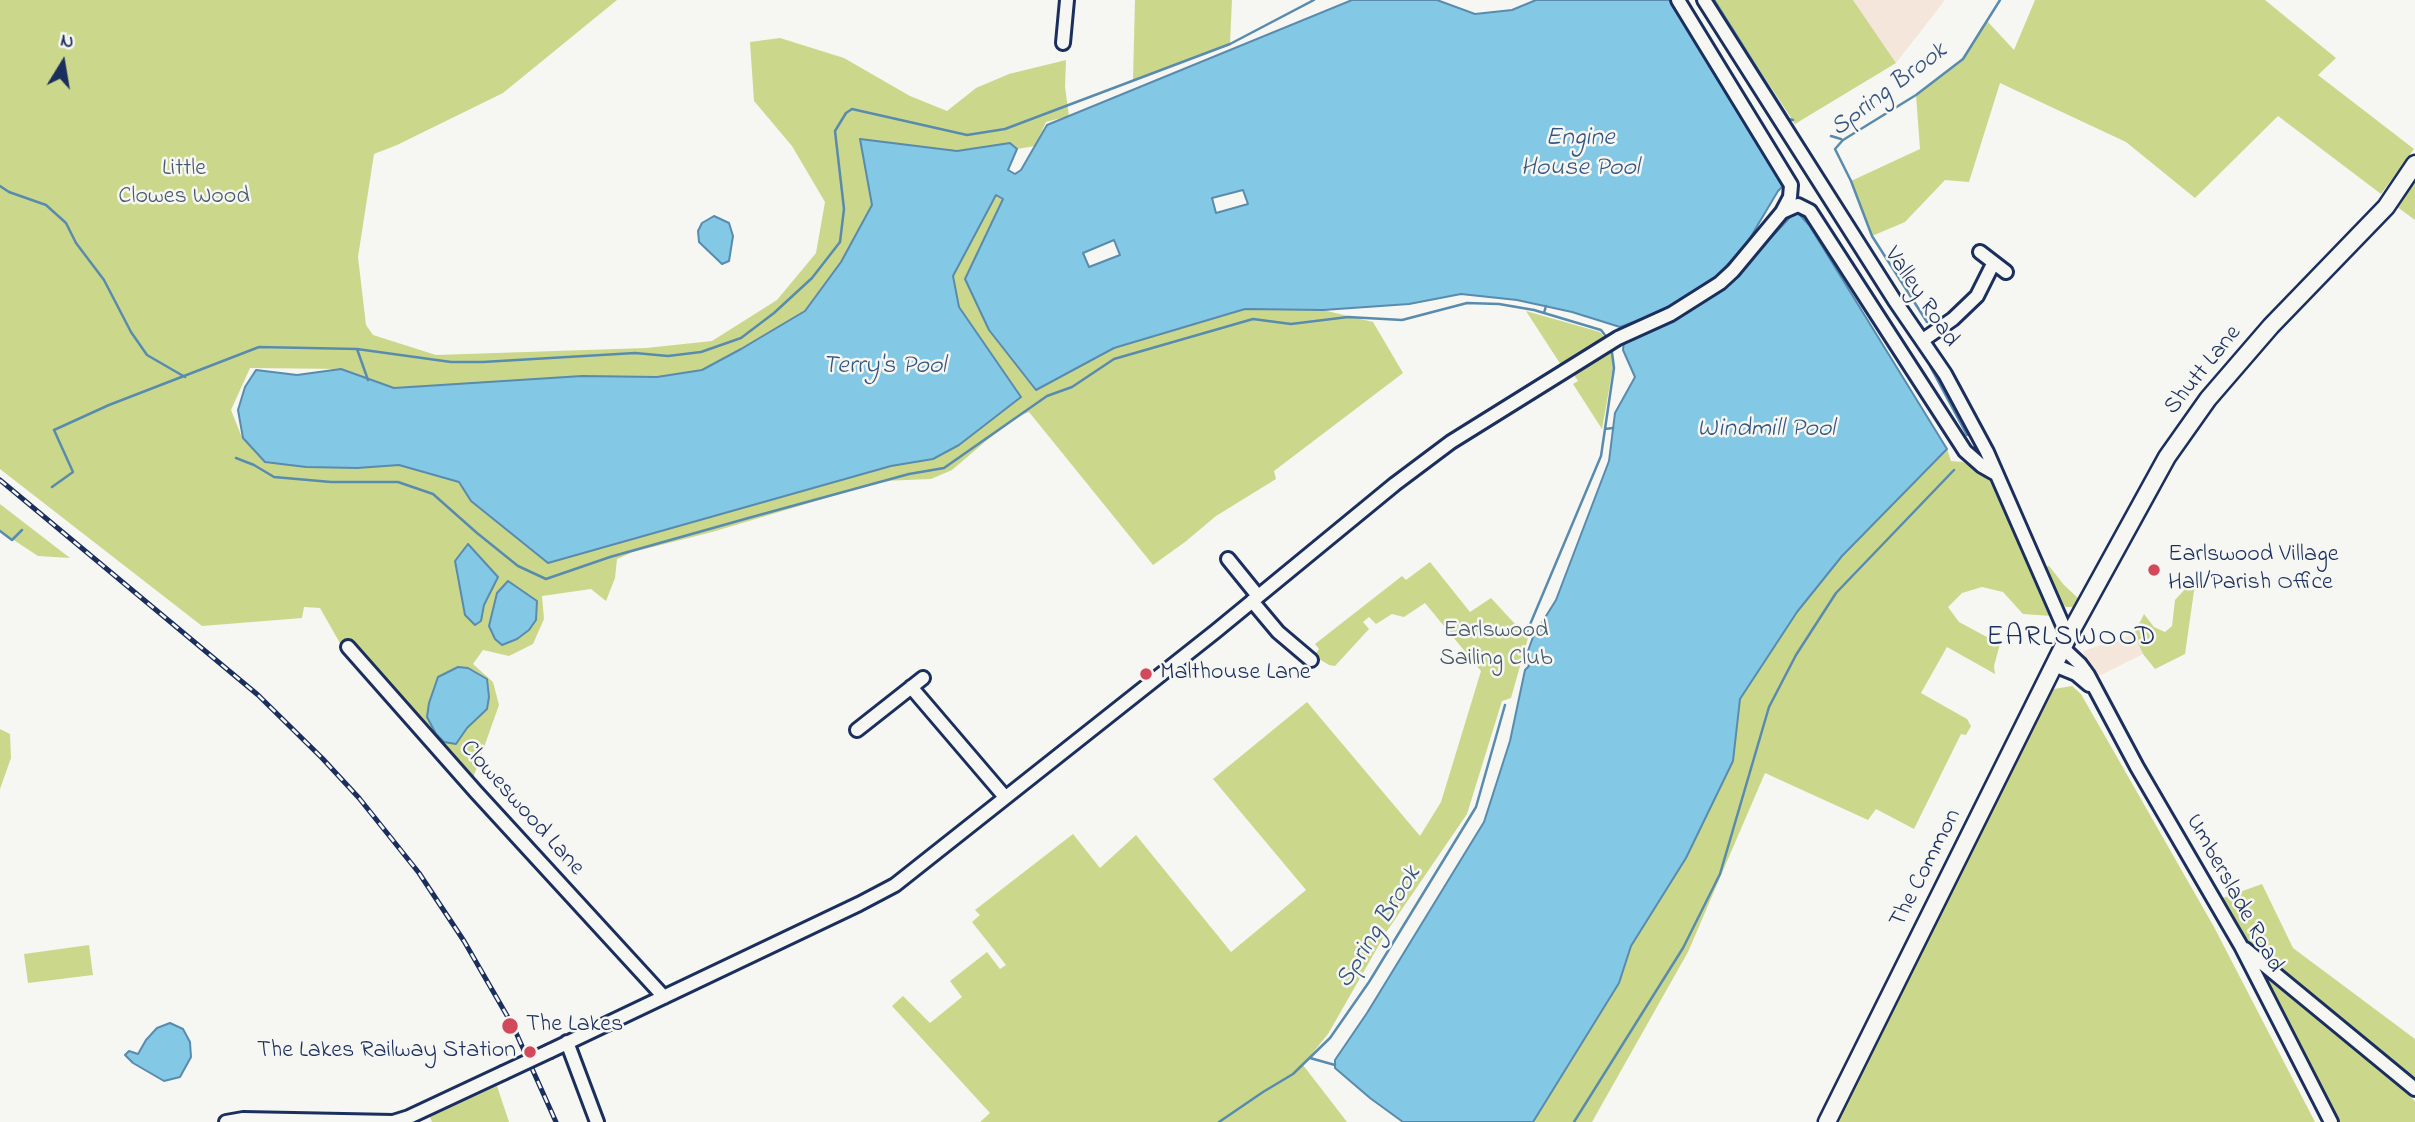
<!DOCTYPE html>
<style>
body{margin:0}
#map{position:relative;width:2415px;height:1122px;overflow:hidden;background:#f6f6f2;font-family:"Indie Flower",sans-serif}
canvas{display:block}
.north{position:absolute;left:28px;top:28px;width:70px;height:70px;-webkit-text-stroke:5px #f6f6f2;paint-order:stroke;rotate:11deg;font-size:19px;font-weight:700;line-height:28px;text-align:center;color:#1b2f5e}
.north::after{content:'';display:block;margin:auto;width:24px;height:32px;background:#1b2f5e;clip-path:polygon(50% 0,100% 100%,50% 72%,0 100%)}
</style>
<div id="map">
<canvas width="2415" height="1122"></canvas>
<div class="north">N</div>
</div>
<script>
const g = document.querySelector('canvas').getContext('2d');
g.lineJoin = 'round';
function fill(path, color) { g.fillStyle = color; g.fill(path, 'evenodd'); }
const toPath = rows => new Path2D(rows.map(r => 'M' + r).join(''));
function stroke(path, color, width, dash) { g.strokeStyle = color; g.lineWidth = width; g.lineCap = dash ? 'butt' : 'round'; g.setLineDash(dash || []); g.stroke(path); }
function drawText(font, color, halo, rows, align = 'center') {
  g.font = font + ' "Indie Flower",sans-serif'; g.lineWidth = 5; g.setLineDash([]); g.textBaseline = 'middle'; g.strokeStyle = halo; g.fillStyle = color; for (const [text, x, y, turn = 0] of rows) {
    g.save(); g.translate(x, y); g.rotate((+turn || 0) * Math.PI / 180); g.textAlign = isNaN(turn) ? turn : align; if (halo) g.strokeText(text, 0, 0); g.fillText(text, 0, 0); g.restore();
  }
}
fill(toPath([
 [1853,0,1945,0,1896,63],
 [2134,634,2143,654,2093,679,2083,651]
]), '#f4e6da');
fill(toPath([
 [0,0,617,0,503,93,397,145,374,154,358,257,366,325,373,335,436,355,646,348,712,341,777,300,816,253,825,202,792,146,754,101,750,42,780,38,844,58,910,96,947,111,976,88,1009,74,1066,60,1065,87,1069,116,1046,122,1035,146,1017,149,1010,143,957,151,860,139,872,205,841,262,805,311,741,349,702,370,657,377,582,376,394,388,341,369,250,368,231,410,241,435,265,462,306,467,357,468,399,465,459,482,471,501,547,563,891,466,933,459,1020,397,959,307,953,276,996,194,1003,198,965,279,1036,390,1114,348,1245,309,1323,310,1373,322,1403,373,1274,471,1276,479,1216,516,1185,542,1153,565,1029,412,1019,416,986,441,952,470,931,479,883,481,712,532,633,552,617,559,615,578,606,601,591,589,542,596,544,619,533,644,509,656,483,650,473,664,493,682,499,705,472,781,345,652,320,608,304,607,302,618,202,626,0,469],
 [1135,0,1232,0,1230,44,1133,80],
 [1714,0,1853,0,1896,63,1795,124],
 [2035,0,2265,0,2336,58,2318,75,2414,149,2381,194,2278,116,2195,198,2126,142,2000,83,1969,182,1945,180,1905,222,1872,236,1851,181,1920,149,1916,95,1963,59,1982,26,1988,22,2014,50],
 [2415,178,2415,220,2396,206],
 [1526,311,1600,332,1605,338,1561,365],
 [1611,350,1613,367,1602,429,1573,384,1578,381,1574,375],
 [1947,449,1951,461,1963,462,1988,477,2052,616,2023,614,2003,592,1982,587,1962,593,1948,607,1959,622,2000,644,1994,666,1995,674,1947,647,1921,693,1967,719,1971,726,1966,735,1961,734,1914,829,1876,809,1868,820,1765,773,1688,952,1592,1122,1533,1122,1619,983,1631,946,1686,858,1732,762,1740,699,1797,612,1842,556],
 [0,504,70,558,38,556,0,531],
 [1430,562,1470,612,1491,598,1528,638,1511,698,1502,701,1467,814,1387,931,1328,1034,1303,1065,1347,1122,980,1122,990,1113,892,1006,903,996,930,1023,962,997,950,981,987,952,1000,969,1006,965,972,922,980,915,975,910,1073,834,1100,868,1136,835,1231,952,1306,890,1213,779,1307,702,1420,836,1441,802,1481,671,1425,603,1404,617,1392,614,1376,624,1369,617,1363,622,1369,629,1335,666,1329,665,1314,656,1319,649,1315,644,1402,576,1406,580],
 [2049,566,2064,585,2079,599,2073,607,2066,607,2061,603,2042,567],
 [2196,577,2185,654,2155,669,2143,654,2134,634,2144,614,2154,627,2165,632,2172,626,2175,600],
 [2072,686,2081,694,2214,927,2315,1122,1835,1122,2048,690],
 [0,729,10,734,11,758,0,789],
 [2262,884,2293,948,2415,1039,2415,1077,2249,943,2220,899],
 [89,945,93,975,28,983,24,954],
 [2270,974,2415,1101,2415,1122,2339,1122,2264,978],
 [497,1086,509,1122,432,1122,430,1117]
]), '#cbd88c');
const water = toPath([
 [1352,0,1437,0,1475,14,1512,10,1536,0,1671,0,1783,186,1778,191,1744,248,1710,282,1663,311,1620,327,1572,312,1517,300,1461,294,1409,304,1323,310,1245,309,1114,348,1036,390,989,330,965,279,1003,199,996,195,953,276,959,307,1021,397,959,445,933,459,891,466,548,563,471,501,459,482,399,465,357,468,306,467,265,462,243,438,238,410,245,387,256,370,297,375,341,369,394,388,582,376,657,377,702,370,741,349,805,311,841,262,872,205,860,139,957,151,1010,143,1017,149,1008,170,1015,174,1021,170,1047,125,1352,0],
 [1243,190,1248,204,1216,213,1212,198,1243,190],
 [1114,240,1120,255,1089,267,1083,253,1114,240],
 [1796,211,1809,225,1947,449,1842,556,1797,612,1740,699,1733,761,1686,858,1631,946,1619,983,1533,1122,1403,1122,1370,1098,1335,1068,1335,1060,1367,1013,1484,822,1510,741,1525,670,1529,666,1525,659,1533,637,1556,600,1609,461,1615,413,1635,377,1623,350,1624,341,1680,317,1730,281,1796,211],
 [714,216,729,223,733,236,729,261,722,264,699,242,698,231,702,223,714,216],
 [468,544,498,577,484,605,481,621,475,625,465,615,455,561,468,544],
 [508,581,537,601,536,620,529,630,517,639,502,645,495,639,489,626,497,593,508,581],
 [458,667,468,668,487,679,489,697,487,709,467,728,456,744,444,742,436,734,427,717,429,703,438,677,458,667],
 [170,1023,183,1029,190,1042,191,1057,180,1077,164,1081,133,1063,125,1055,129,1051,138,1054,146,1040,157,1028,170,1023]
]);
fill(water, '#83c8e4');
stroke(water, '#598bae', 2);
stroke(toPath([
 [1714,0,1789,119,1793,120],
 [1831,136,1841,139],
 [0,186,9,192,46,205,66,223,76,243,104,280,131,332,147,355,185,377],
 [1544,313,1546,306],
 [1927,322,1872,236,1851,181,1835,149,1843,140,1916,95,1963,59,2000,0],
 [357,349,368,380],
 [1930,366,1967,435],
 [1605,429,1613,428],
 [236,458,254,465,274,477,331,482,398,482,433,494,477,533,518,566,546,579,610,557,752,517,909,474,944,468,1047,396,1072,387,1114,359,1253,319,1291,324,1348,317,1402,320,1467,303,1499,304,1534,310,1601,330,1608,339],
 [52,487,73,472,54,430,109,405,259,347,357,349,451,362,483,362,635,353,668,356,701,352,741,338,774,313,812,278,840,242,844,209,835,131,846,113,852,109,967,135,1005,129,1230,44,1314,0],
 [0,531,12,540,22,530],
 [1526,634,1601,456,1614,368,1611,345],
 [1310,1058,1335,1065],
 [1219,1122,1263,1092,1293,1074,1330,1038,1369,982,1476,807,1505,705],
 [1574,1122,1683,948,1720,874,1769,707,1796,655,1836,593,1954,470]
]), '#598bae', 2.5);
const minor = toPath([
 [1704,0,1895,301,1945,374,1987,452,2068,637],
 [1063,43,1067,0],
 [1782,212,1798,205,1810,211,1965,451,1982,466,1996,474],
 [1980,252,2006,272],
 [1923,340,1953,319,1977,296,1993,264],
 [1228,559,1258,596],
 [1252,601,1278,632,1311,660],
 [348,647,476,792,664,997],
 [2063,648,2080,664,2088,675,2137,767,2241,946,2331,1122],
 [2054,665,2076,674,2089,685],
 [911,687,1005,797],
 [857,730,923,678],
 [2245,949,2415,1089],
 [567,1042,597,1122],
 [550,1051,859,904,895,885,1216,631,1395,484,1451,442,1618,338,1671,314,1720,283,1733,271,1782,212,1790,197,1791,185,1678,0],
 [226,1122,243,1119,393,1122,409,1117,503,1073]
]);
const major = toPath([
 [1827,1122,2068,637,2167,457,2208,399,2271,326,2386,207,2415,164]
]);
stroke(minor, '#1b2f5e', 18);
stroke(major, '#1b2f5e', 21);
stroke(minor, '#f6f6f2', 12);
stroke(major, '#f6f6f2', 16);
const rail = toPath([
 [0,480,258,695,322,758,359,798,419,873,464,941,513,1026,556,1122]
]);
stroke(rail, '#1b2f5e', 5);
stroke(rail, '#f6f6f2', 2.5, [8]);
const minorBridge = toPath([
 [503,1073,550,1051]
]);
stroke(minorBridge, '#1b2f5e', 18, []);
stroke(minorBridge, '#f6f6f2', 12);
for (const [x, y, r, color] of [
 [2154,570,7,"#d1495b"],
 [1146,674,7,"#d1495b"],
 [510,1026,9,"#d1495b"],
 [530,1052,7,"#d1495b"]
]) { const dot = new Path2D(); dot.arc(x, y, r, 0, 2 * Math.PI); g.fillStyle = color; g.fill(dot); stroke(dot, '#f6f6f2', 2.5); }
drawText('24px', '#47596a', '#f6f6f2', [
 ["Little",184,170],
 ["Clowes Wood",184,198],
 ["Earlswood",1496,632],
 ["Sailing Club",1496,660]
]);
drawText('24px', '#1b2f5e', '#f6f6f2', [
 ["Valley Road",1920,298,56],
 ["Shutt Lane",2204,371,-51],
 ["Cloweswood Lane",521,809,48],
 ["The Common",1927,869,-63],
 ["Umberslade Road",2233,894,61]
]);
drawText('24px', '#1b2f5e', '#f6f6f2', [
 ["Earlswood Village",2168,556],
 ["Hall/Parish Office",2168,584],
 ["Malthouse Lane",1160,674],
 ["The Lakes",526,1026],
 ["The Lakes Railway Station",516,1052,"right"]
], 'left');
drawText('italic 26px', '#355580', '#f6f6f2', [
 ["Spring Brook",1890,91,-37],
 ["Engine",1580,140],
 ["House Pool",1580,170],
 ["Terry's Pool",884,368],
 ["Windmill Pool",1766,431],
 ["Spring Brook",1380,928,-58]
]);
g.letterSpacing = '2px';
drawText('28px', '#1b2f5e', '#f6f6f2', [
 ["EARLSWOOD",2072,639]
]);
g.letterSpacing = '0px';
</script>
